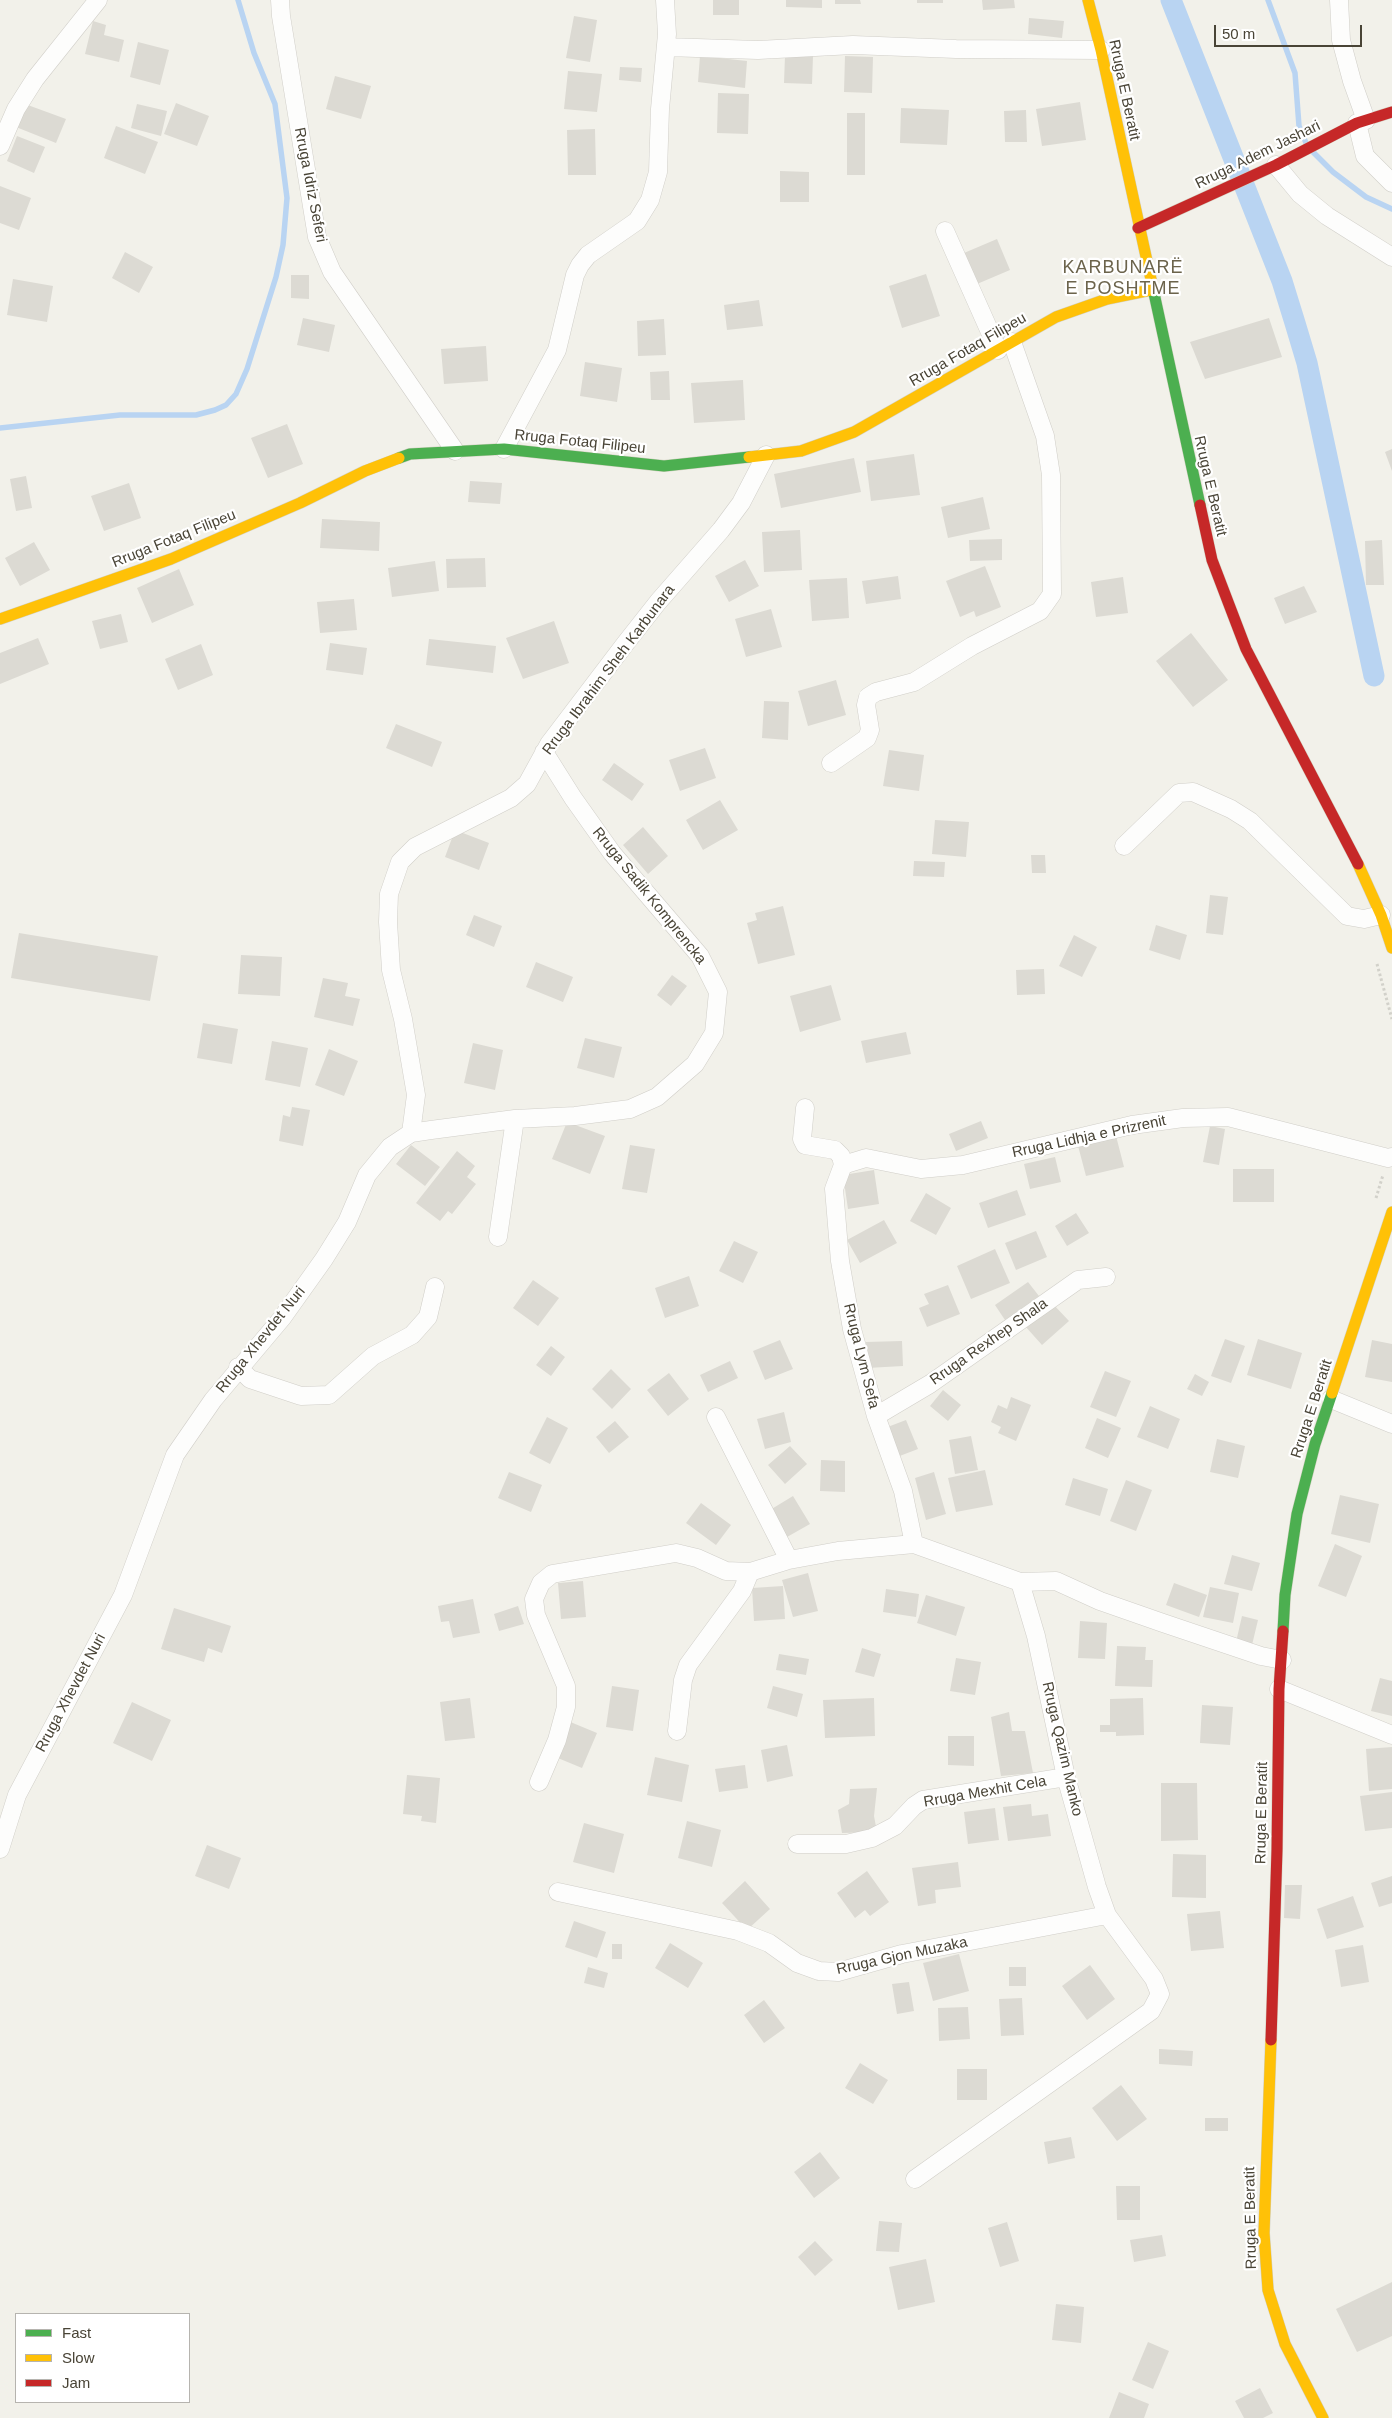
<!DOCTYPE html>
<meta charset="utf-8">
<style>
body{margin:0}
#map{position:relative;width:1392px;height:2418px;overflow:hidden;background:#f2f1ea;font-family:Helvetica,sans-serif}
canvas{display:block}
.legend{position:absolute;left:15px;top:2313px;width:175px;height:90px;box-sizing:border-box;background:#fff;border:1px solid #b6b4af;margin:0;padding:6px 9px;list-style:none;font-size:15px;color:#494436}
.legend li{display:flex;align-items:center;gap:10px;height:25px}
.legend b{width:25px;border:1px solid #b6b4af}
.scale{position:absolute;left:1214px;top:25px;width:148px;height:22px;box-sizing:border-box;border:2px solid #494436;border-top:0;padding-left:6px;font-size:15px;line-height:18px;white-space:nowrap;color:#494436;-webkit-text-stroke:4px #fff;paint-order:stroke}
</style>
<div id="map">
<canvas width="1392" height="2418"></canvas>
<ul class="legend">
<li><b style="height:6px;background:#4caf50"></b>Fast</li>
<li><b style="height:6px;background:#ffc107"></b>Slow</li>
<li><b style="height:6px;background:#c62828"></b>Jam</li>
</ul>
<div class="scale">50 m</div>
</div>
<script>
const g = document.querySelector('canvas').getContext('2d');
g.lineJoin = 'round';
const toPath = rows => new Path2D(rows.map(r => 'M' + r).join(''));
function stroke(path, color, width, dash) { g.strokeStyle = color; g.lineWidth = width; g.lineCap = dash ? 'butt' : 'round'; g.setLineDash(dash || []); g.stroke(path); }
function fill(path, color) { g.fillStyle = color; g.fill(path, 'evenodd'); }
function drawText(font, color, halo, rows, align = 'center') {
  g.font = font + ' Helvetica,sans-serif'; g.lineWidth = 4.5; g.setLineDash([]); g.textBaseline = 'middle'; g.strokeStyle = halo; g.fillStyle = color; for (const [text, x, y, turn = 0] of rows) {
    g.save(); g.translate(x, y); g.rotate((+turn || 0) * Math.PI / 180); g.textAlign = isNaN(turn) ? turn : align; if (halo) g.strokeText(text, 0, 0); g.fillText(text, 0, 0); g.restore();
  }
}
stroke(toPath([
 [1268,0,1295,73,1299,126,1306,143],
 [1313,152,1333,172,1366,197,1392,209],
 [0,428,120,415,196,415,215,410,226,405,236,394,247,369,276,277,283,245,287,198,275,104,254,53,238,0]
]), '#b9d4f2', 5.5);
stroke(toPath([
 [1171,0,1282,281,1295,323,1307,363,1374,676]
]), '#b9d4f2', 21);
fill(toPath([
 [713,0,739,0,739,15,713,15],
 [786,0,822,0,822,8,786,7],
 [835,0,860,0,861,4,835,4],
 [917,0,943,0,943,3,917,3],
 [982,0,1014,0,1015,8,983,10],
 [574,16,597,20,590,62,566,58],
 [1029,18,1064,21,1062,38,1028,34],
 [93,21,106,25,104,35,124,40,119,62,85,54],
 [138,42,169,50,160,85,130,77],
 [700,56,747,61,745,88,698,82],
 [785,56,813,56,812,84,784,83],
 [845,56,873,57,872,93,844,92],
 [620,67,642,68,641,82,619,80],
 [568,71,602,74,597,112,564,109],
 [335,76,371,86,361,119,326,109],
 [718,93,749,94,748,134,717,133],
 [1080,102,1086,140,1042,146,1036,109],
 [176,103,209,116,197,146,164,134],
 [25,104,66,119,56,143,16,127],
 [137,104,167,111,161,136,131,128],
 [901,108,949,110,947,145,900,143],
 [1026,110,1027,142,1005,142,1004,111],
 [847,113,865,113,865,175,847,175],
 [116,126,158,142,145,174,104,158],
 [595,129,596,175,568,175,567,130],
 [17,136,45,147,34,173,7,161],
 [780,171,809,172,809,202,780,202],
 [0,186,31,198,19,230,0,223],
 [997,239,1010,270,977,284,964,253],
 [125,252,153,267,139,293,112,278],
 [926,274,940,316,902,328,889,286],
 [291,275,309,275,309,299,291,298],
 [13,279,53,286,47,322,7,315],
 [759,300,763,326,727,330,724,305],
 [303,318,335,325,329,352,297,345],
 [1269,318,1282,357,1205,379,1190,342],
 [664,319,666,355,638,356,637,321],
 [486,346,488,381,444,384,441,349],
 [585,362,622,368,617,402,580,396],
 [669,371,670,400,651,400,650,372],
 [743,380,745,420,694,423,691,383],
 [287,424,303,464,268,478,251,438],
 [1392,449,1392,471,1385,452],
 [914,454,920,495,871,501,866,461],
 [854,458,861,492,781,508,774,474],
 [26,476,32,508,16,511,10,479],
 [470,481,502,483,500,504,468,502],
 [129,483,141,518,104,531,91,496],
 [983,497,990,529,948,538,941,507],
 [322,519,380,522,379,551,320,548],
 [800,530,802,570,764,572,762,532],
 [1002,539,1002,560,970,561,969,540],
 [1382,540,1384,585,1366,585,1365,541],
 [34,542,50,570,20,586,5,558],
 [485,558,486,587,447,588,446,559],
 [745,560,759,586,729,602,715,576],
 [435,561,439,591,392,597,388,568],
 [985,566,1001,607,976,617,974,611,960,617,946,581],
 [179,569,194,605,152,623,137,588],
 [898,576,901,599,866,604,862,581],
 [1123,577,1128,613,1096,617,1091,582],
 [847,578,849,618,812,621,809,580],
 [1304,586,1317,612,1285,624,1274,598],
 [354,599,357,630,320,633,317,602],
 [771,609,782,647,746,657,735,619],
 [121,614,128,642,100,649,92,621],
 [554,621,569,663,523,679,506,638],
 [1191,633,1228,680,1193,707,1156,661],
 [38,638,49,664,0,684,0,653],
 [429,639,496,646,493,673,426,665],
 [330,643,367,648,363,675,326,670],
 [201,644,213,675,178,690,165,659],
 [836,680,846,715,808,726,798,691],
 [764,701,789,702,788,740,762,738],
 [396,724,442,742,432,767,386,748],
 [705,748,716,778,680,791,669,760],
 [889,750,924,755,919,791,883,786],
 [614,763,644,784,632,801,602,780],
 [720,800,738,830,703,850,686,820],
 [935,820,969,822,966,857,932,854],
 [643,827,668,856,648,874,623,845],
 [455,830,489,843,479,870,445,857],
 [1031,855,1045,855,1046,873,1032,873],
 [914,861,945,862,944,877,913,876],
 [1210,895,1228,897,1223,935,1206,933],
 [783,906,795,955,758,964,747,923,757,920,755,913],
 [474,915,502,926,494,947,466,935],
 [1156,925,1187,935,1180,960,1149,950],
 [19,933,158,956,150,1001,11,978],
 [1074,935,1097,947,1082,977,1059,966],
 [241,955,282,957,280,996,238,994],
 [536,962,573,977,563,1002,526,987],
 [1044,969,1045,994,1017,995,1016,970],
 [672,975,687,986,671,1006,657,995],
 [323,978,348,983,345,996,360,999,353,1026,314,1017],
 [831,985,841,1020,800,1032,790,996],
 [203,1023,238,1029,232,1064,197,1058],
 [906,1032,911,1054,866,1063,861,1041],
 [585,1038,622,1047,614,1078,577,1068],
 [272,1041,308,1048,300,1087,265,1080],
 [473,1043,503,1050,495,1090,464,1083],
 [329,1049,358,1061,344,1096,315,1085],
 [292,1107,310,1110,303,1146,279,1141,283,1115,290,1117],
 [981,1121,988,1138,956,1151,949,1134],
 [567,1122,605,1136,590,1174,552,1159],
 [1210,1126,1225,1129,1219,1165,1203,1162],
 [1115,1132,1124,1167,1086,1176,1077,1142],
 [411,1145,440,1167,425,1186,396,1164],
 [630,1145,655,1149,647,1193,622,1189],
 [457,1151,475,1166,467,1177,476,1184,452,1214,448,1211,440,1221,416,1203],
 [1055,1157,1061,1182,1030,1189,1024,1164],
 [1233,1169,1274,1169,1274,1202,1233,1202],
 [874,1170,879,1204,848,1209,843,1175],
 [1017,1190,1026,1215,988,1228,979,1203],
 [926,1193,951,1208,936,1235,910,1221],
 [1076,1213,1089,1233,1067,1246,1055,1226],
 [884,1220,897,1243,860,1263,847,1240],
 [1036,1231,1047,1257,1016,1270,1005,1243],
 [734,1241,758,1252,743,1283,719,1271],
 [995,1249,1010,1283,971,1299,957,1266],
 [689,1276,699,1306,665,1318,655,1288],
 [533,1280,559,1298,538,1326,513,1308],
 [1028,1282,1039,1296,1005,1320,995,1305],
 [948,1285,960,1314,927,1327,919,1308,929,1304,924,1294],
 [1052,1303,1069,1321,1042,1345,1025,1326],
 [1225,1339,1245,1346,1231,1383,1211,1376],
 [1258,1339,1302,1353,1291,1389,1247,1375],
 [780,1340,793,1369,765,1380,753,1351],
 [1372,1340,1392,1344,1392,1382,1365,1377],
 [902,1341,903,1366,867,1368,866,1342],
 [551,1346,565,1357,551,1376,536,1365],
 [730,1361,738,1378,708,1392,700,1375],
 [611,1369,631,1389,612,1409,592,1389],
 [1105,1371,1131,1381,1116,1417,1090,1407],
 [669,1373,689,1399,668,1416,647,1390],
 [1195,1374,1209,1382,1202,1396,1187,1389],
 [943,1390,961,1405,948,1421,930,1406],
 [1011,1397,1031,1405,1016,1441,998,1433,1001,1427,991,1422,998,1405,1007,1409],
 [1150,1406,1180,1419,1168,1449,1137,1437],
 [784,1412,791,1442,765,1449,757,1419],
 [547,1417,568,1428,550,1464,529,1453],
 [1097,1418,1121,1428,1108,1458,1085,1448],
 [906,1420,918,1449,897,1457,885,1428],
 [615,1421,629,1437,609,1453,596,1437],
 [971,1436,978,1470,955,1474,949,1440],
 [1217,1439,1245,1446,1238,1478,1210,1472],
 [790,1446,807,1464,785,1484,768,1465],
 [821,1460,845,1461,845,1492,820,1491],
 [985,1470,993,1505,956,1512,948,1478],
 [509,1472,542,1485,531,1512,498,1498],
 [934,1472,946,1514,926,1520,915,1478],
 [1073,1478,1108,1489,1100,1516,1065,1505],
 [1126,1480,1152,1490,1136,1531,1110,1521],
 [1340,1495,1379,1504,1370,1543,1331,1534],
 [793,1496,810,1524,787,1537,770,1510],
 [701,1503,731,1525,716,1545,686,1523],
 [1335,1544,1362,1556,1346,1597,1318,1586],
 [1232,1555,1260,1563,1252,1591,1224,1584],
 [808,1573,818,1611,793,1617,782,1580],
 [583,1581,586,1617,561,1619,558,1583],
 [1174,1583,1207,1595,1199,1617,1166,1605],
 [783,1586,785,1619,754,1621,752,1588],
 [1210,1587,1239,1593,1233,1623,1203,1617],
 [886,1589,919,1594,916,1617,883,1612],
 [926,1595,965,1607,956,1636,917,1623],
 [473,1599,480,1633,453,1638,449,1621,441,1622,438,1606],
 [518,1606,524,1624,499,1631,494,1614],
 [174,1608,231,1626,222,1653,208,1648,204,1662,161,1649],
 [1242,1616,1258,1620,1252,1645,1236,1642],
 [1080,1621,1107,1623,1105,1659,1078,1658],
 [1117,1646,1146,1647,1145,1660,1153,1660,1152,1687,1115,1686],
 [862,1648,881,1654,874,1677,855,1672],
 [779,1654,809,1659,806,1675,776,1670],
 [956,1658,981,1662,975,1695,950,1691],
 [1380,1678,1392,1681,1392,1716,1371,1711],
 [612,1686,639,1690,633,1731,606,1727],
 [773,1686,803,1694,797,1717,767,1708],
 [470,1698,475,1738,445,1741,440,1702],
 [874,1698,875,1736,825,1738,823,1700],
 [1143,1698,1144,1735,1116,1736,1116,1732,1100,1732,1100,1725,1110,1725,1110,1699],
 [132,1702,171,1720,152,1761,113,1743],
 [1202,1705,1233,1707,1230,1745,1200,1743],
 [1009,1712,1012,1731,1025,1731,1033,1773,1001,1776,991,1717],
 [568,1721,597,1733,582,1768,553,1756],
 [948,1736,974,1736,974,1766,948,1765],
 [787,1745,793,1776,767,1782,761,1750],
 [1392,1747,1392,1789,1369,1791,1366,1749],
 [655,1757,689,1765,682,1802,647,1795],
 [745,1765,748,1788,719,1792,715,1769],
 [407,1775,440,1778,436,1823,421,1821,422,1816,403,1814],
 [1161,1783,1197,1783,1198,1840,1161,1841],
 [877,1788,874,1816,877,1832,842,1833,838,1810,849,1804,850,1789],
 [1392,1792,1392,1828,1365,1831,1360,1796],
 [1031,1804,1032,1816,1048,1814,1051,1836,1008,1841,1003,1807],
 [995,1808,999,1840,968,1844,964,1812],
 [687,1821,721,1830,712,1867,678,1858],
 [584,1823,624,1834,614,1873,573,1862],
 [207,1845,241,1858,229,1889,195,1876],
 [1173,1854,1206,1855,1206,1898,1172,1897],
 [958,1862,961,1887,935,1890,936,1903,918,1906,912,1868],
 [867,1871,889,1902,870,1916,865,1910,855,1918,837,1893],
 [1392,1876,1392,1903,1379,1907,1371,1883],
 [745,1881,770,1909,747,1930,722,1903],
 [1285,1885,1302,1885,1300,1919,1284,1918],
 [1353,1896,1364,1927,1327,1939,1317,1909],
 [1220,1911,1224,1948,1191,1951,1187,1914],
 [574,1921,606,1932,597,1958,565,1947],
 [670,1943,703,1963,688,1988,655,1968],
 [612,1944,622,1944,622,1959,612,1959],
 [1363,1945,1369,1982,1341,1987,1335,1950],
 [959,1954,969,1991,933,2001,923,1963],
 [1090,1965,1115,1999,1087,2020,1062,1986],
 [588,1967,608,1973,604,1988,584,1983],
 [1009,1967,1026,1967,1026,1986,1009,1986],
 [909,1982,914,2011,897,2014,892,1984],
 [1022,1998,1024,2035,1001,2036,999,1999],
 [764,2000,785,2028,764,2043,744,2015],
 [968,2007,970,2039,939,2041,938,2008],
 [1159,2049,1193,2051,1192,2066,1159,2064],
 [860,2063,888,2080,873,2104,845,2088],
 [957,2069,987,2069,987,2100,957,2100],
 [1121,2085,1147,2119,1117,2141,1092,2108],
 [1205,2118,1228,2118,1228,2131,1205,2131],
 [1071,2137,1075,2158,1048,2164,1044,2142],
 [820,2152,840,2178,814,2198,794,2172],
 [1116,2186,1140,2186,1140,2220,1117,2220],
 [879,2221,902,2223,899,2252,876,2251],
 [1007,2222,1019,2261,1000,2267,988,2228],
 [1162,2235,1166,2256,1134,2262,1130,2240],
 [815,2241,833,2260,815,2276,798,2257],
 [926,2259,935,2302,898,2310,889,2267],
 [1392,2282,1392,2336,1357,2352,1336,2309],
 [1056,2304,1084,2307,1081,2343,1052,2340],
 [1148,2342,1169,2351,1153,2389,1132,2380],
 [1260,2388,1273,2413,1263,2418,1244,2418,1235,2401],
 [1119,2392,1149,2404,1144,2418,1109,2418]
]), '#dcdad3');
const street = toPath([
 [280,0,281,16,317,237,332,272,455,451],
 [1339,0,1341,40,1352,81,1366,120],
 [666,47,758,50,853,45,956,49,1101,50],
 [1357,123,1365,156,1392,183],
 [0,146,16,109,35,79,98,0],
 [1276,165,1300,194,1327,216,1392,257],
 [945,231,998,350],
 [504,449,557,350,575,275,580,265,588,255,637,221,650,200,658,172,660,109,667,34,665,0],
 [831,763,867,738,870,730,866,705,868,697,876,692,914,682,972,646,1040,611,1052,594,1051,475,1045,436,1012,342],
 [1124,846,1179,793,1193,792,1231,809,1250,821,1347,916,1364,919,1381,915],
 [805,1108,802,1139,805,1145,835,1150,841,1156,843,1165],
 [411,1133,416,1095,403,1019,391,970,388,922,389,894,400,862,415,847,511,798,527,784,549,744,625,644,658,602,721,530,741,503,766,455],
 [843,1165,866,1158,921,1169,963,1165,1132,1125,1183,1118,1228,1117,1388,1158,1392,1157],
 [843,1165,834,1189,840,1261,852,1329,876,1416,903,1491,914,1544],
 [498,1237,515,1119],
 [238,1367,250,1379,301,1396,329,1395,373,1356,412,1335,428,1317,435,1287],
 [1331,1399,1392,1424],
 [876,1416,930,1384,1078,1280,1106,1277],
 [716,1417,789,1560],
 [1279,1689,1392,1735],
 [677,1731,683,1680,688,1665,742,1591,750,1572],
 [539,1782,557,1740,566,1707,566,1686,536,1615,534,1599,541,1583,552,1574,676,1553,697,1558,726,1571,750,1572,789,1560,838,1551,914,1544,1020,1582,1056,1581,1100,1601,1163,1623,1261,1656,1282,1660],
 [797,1844,846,1844,872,1838,895,1826,914,1806,923,1800,1066,1777],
 [0,1849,17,1795,123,1595,175,1455,213,1400,282,1318,324,1259,347,1222,367,1175,390,1147,411,1133,431,1130,515,1119,575,1116,630,1109,657,1097,695,1064,714,1033,718,992,700,956,612,853,573,798,544,752],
 [558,1892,738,1931,769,1943,797,1963,819,1971,838,1972,902,1954,1107,1915],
 [915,2179,1151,2011,1160,1994,1154,1979,1107,1915,1097,1887,1066,1777,1036,1636,1020,1582]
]);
const fast = toPath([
 [1152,284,1200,505],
 [399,458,410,454,504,449,664,466,749,457],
 [1283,1631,1285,1595,1297,1514,1315,1444,1332,1393]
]);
const slow = toPath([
 [1088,0,1101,50,1152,284],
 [749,457,801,451,854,432,1056,317,1107,299,1151,290],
 [0,619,171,559,300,503,365,471,399,458],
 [1358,864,1381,915,1392,948],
 [1332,1393,1392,1212],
 [1271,2040,1264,2233,1268,2290,1285,2344,1323,2418]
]);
const jam = toPath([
 [1138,228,1276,165,1357,123,1392,112],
 [1200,505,1212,560,1246,649,1358,864],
 [1271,2040,1277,1850,1279,1689,1283,1631]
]);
stroke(street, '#d0cec8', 19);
stroke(fast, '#d2d0c1', 12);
stroke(slow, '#d2d0c1', 12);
stroke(jam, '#d2d0c1', 12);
stroke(toPath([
 [1377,964,1392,1019],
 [1376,1198,1383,1175]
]), '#d2d1ca', 3, [2.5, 2.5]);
stroke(street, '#fdfdfc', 18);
stroke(fast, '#4caf50', 11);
stroke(slow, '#ffc107', 11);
stroke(jam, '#c62828', 11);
drawText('15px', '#494436', '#fff', [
 ["Rruga E Beratit",1124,90,78],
 ["Rruga Adem Jashari",1258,155,-26],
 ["Rruga Idriz Seferi",310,185,79],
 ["Rruga Fotaq Filipeu",968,350,-30],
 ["Rruga Fotaq Filipeu",580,442,6],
 ["Rruga E Beratit",1210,486,77],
 ["Rruga Fotaq Filipeu",174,539,-22],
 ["Rruga Ibrahim Sheh Karbunara",609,670,-53],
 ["Rruga Sadik Komprencka",649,896,51],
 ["Rruga Lidhja e Prizrenit",1089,1137,-12],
 ["Rruga Xhevdet Nuri",261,1340,-51],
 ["Rruga Rexhep Shala",989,1342,-35],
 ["Rruga Lym Sefa",861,1356,76],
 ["Rruga E Beratit",1312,1409,-72],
 ["Rruga Xhevdet Nuri",71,1693,-62],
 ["Rruga Qazim Manko",1062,1749,77],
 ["Rruga Mexhit Cela",985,1792,-10],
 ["Rruga E Beratit",1262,1813,-89],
 ["Rruga Gjon Muzaka",902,1956,-12],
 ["Rruga E Beratit",1251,2218,-91]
]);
g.letterSpacing = '1px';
drawText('18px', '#6c644c', '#fff', [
 ["KARBUNARË",1123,268],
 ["E POSHTME",1123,289]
]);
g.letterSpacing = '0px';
</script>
